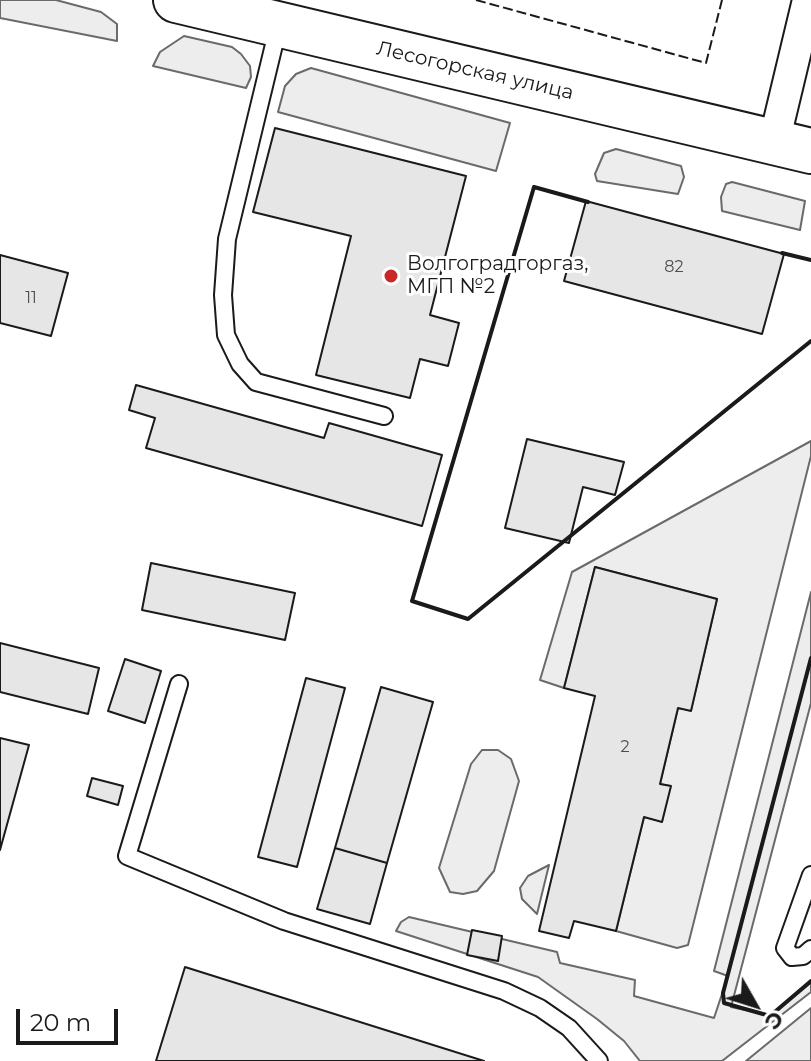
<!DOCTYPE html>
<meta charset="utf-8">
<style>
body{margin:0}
#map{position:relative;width:811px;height:1061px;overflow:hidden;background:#fff;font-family:Montserrat,sans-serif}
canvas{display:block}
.north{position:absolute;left:715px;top:965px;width:80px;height:80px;-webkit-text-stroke:6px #fff;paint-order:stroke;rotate:129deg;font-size:22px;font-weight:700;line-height:32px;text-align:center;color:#1a1a1a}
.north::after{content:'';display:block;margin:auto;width:28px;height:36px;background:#1a1a1a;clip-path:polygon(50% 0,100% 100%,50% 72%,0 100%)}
.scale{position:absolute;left:16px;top:1009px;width:102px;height:36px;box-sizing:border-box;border:4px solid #1a1a1a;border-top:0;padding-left:10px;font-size:24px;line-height:28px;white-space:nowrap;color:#1a1a1a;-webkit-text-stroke:6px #fff;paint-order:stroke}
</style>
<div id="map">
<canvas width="811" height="1061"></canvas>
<div class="north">С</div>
<div class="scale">20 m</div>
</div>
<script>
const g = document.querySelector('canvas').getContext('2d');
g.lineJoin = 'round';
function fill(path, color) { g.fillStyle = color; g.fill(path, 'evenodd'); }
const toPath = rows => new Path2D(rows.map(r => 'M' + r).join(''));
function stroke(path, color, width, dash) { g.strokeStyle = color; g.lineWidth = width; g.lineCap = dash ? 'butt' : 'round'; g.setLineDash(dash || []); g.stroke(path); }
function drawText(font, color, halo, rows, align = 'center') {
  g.font = font + ' Montserrat,sans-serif'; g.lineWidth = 6; g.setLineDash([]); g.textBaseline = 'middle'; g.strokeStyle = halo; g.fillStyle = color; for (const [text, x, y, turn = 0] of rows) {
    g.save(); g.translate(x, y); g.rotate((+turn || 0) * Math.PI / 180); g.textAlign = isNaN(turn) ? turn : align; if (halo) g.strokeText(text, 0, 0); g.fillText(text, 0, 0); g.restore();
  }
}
const green = toPath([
 [0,0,56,0,101,12,117,24,117,41,0,18,0,0],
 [184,36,232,47,241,54,250,66,251,77,246,88,153,66,160,52,184,36],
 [311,68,510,123,496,171,278,112,285,86,296,74,311,68],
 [616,149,681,166,684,177,678,194,597,181,595,174,604,153,616,149],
 [732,182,805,201,800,230,722,211,721,197,726,184,732,182],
 [811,441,811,456,688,945,677,948,616,931,644,817,662,821,670,786,660,784,678,708,691,710,717,599,595,567,564,688,540,680,572,572,811,441],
 [811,592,811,703,731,1007,770,1015,811,982,811,992,722,1061,640,1061,624,1041,597,1019,538,977,396,931,401,922,409,917,557,952,560,963,635,980,634,996,714,1018,728,976,714,971,811,592],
 [482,750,498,750,511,759,519,781,494,871,477,891,463,894,450,892,439,868,471,764,482,750],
 [549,865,537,914,522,899,520,888,528,876,549,865],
 [811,1008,811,1061,746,1061,811,1008]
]);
fill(green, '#ededed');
stroke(green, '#6a6a6a', 2);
const building = toPath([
 [275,128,466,176,430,315,459,323,448,366,420,359,410,398,316,375,351,236,253,212,275,128],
 [586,201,784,254,762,334,564,281,586,201],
 [0,255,68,273,51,336,0,323,0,255],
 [136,385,324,438,329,423,442,455,422,526,146,448,155,418,129,410,136,385],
 [527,439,624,462,615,495,583,487,569,543,505,528,527,439],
 [151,563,295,593,285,640,142,610,151,563],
 [595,567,717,599,691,711,678,708,660,784,671,786,662,822,644,817,616,931,574,921,569,938,539,931,595,696,564,688,595,567],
 [0,643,99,668,88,714,0,692,0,643],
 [125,659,161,671,145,723,108,711,125,659],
 [306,678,345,688,297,867,258,857,306,678],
 [381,687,433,702,387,863,335,848,381,687],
 [0,738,29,745,0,850,0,738],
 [92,778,123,786,118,805,87,796,92,778],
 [335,848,387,863,370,924,317,909,335,848],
 [472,930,502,936,498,961,467,955,472,930],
 [185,967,484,1061,156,1061,185,967]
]);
fill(building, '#e6e6e6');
stroke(building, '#1a1a1a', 2);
const lane = toPath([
 [279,24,227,239,223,295,226,335,240,364,256,382,384,416],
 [179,684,127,856,284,921,504,991,540,1008,569,1028,599,1061],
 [811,875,785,948,792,957,803,956,811,949]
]);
const street = toPath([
 [774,142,808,0]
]);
const primary = toPath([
 [176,0,811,151]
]);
stroke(lane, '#1a1a1a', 20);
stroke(street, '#1a1a1a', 34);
stroke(primary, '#1a1a1a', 48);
stroke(lane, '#fff', 16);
stroke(street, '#fff', 30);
stroke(primary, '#fff', 44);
stroke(toPath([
 [476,0,706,63,722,0]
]), '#1a1a1a', 2, [10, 4]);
stroke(toPath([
 [588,202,534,187,412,601,468,619,811,341],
 [782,253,811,260],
 [811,658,723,993,724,1003,770,1016,811,981]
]), '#1a1a1a', 4);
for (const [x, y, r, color] of [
 [391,276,8,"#c62828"]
]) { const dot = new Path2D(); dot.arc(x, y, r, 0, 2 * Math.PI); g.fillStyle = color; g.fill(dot); stroke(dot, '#fff', 3); }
drawText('16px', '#4d4d4d', null, [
 ["82",674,267],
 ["11",31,298],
 ["2",625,747]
]);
drawText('20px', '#1a1a1a', '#fff', [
 ["Лесогорская улица",475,71,13]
]);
drawText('20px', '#1a1a1a', '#fff', [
 ["Волгоградгоргаз,",407,264],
 ["МГП №2",407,287]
], 'left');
</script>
